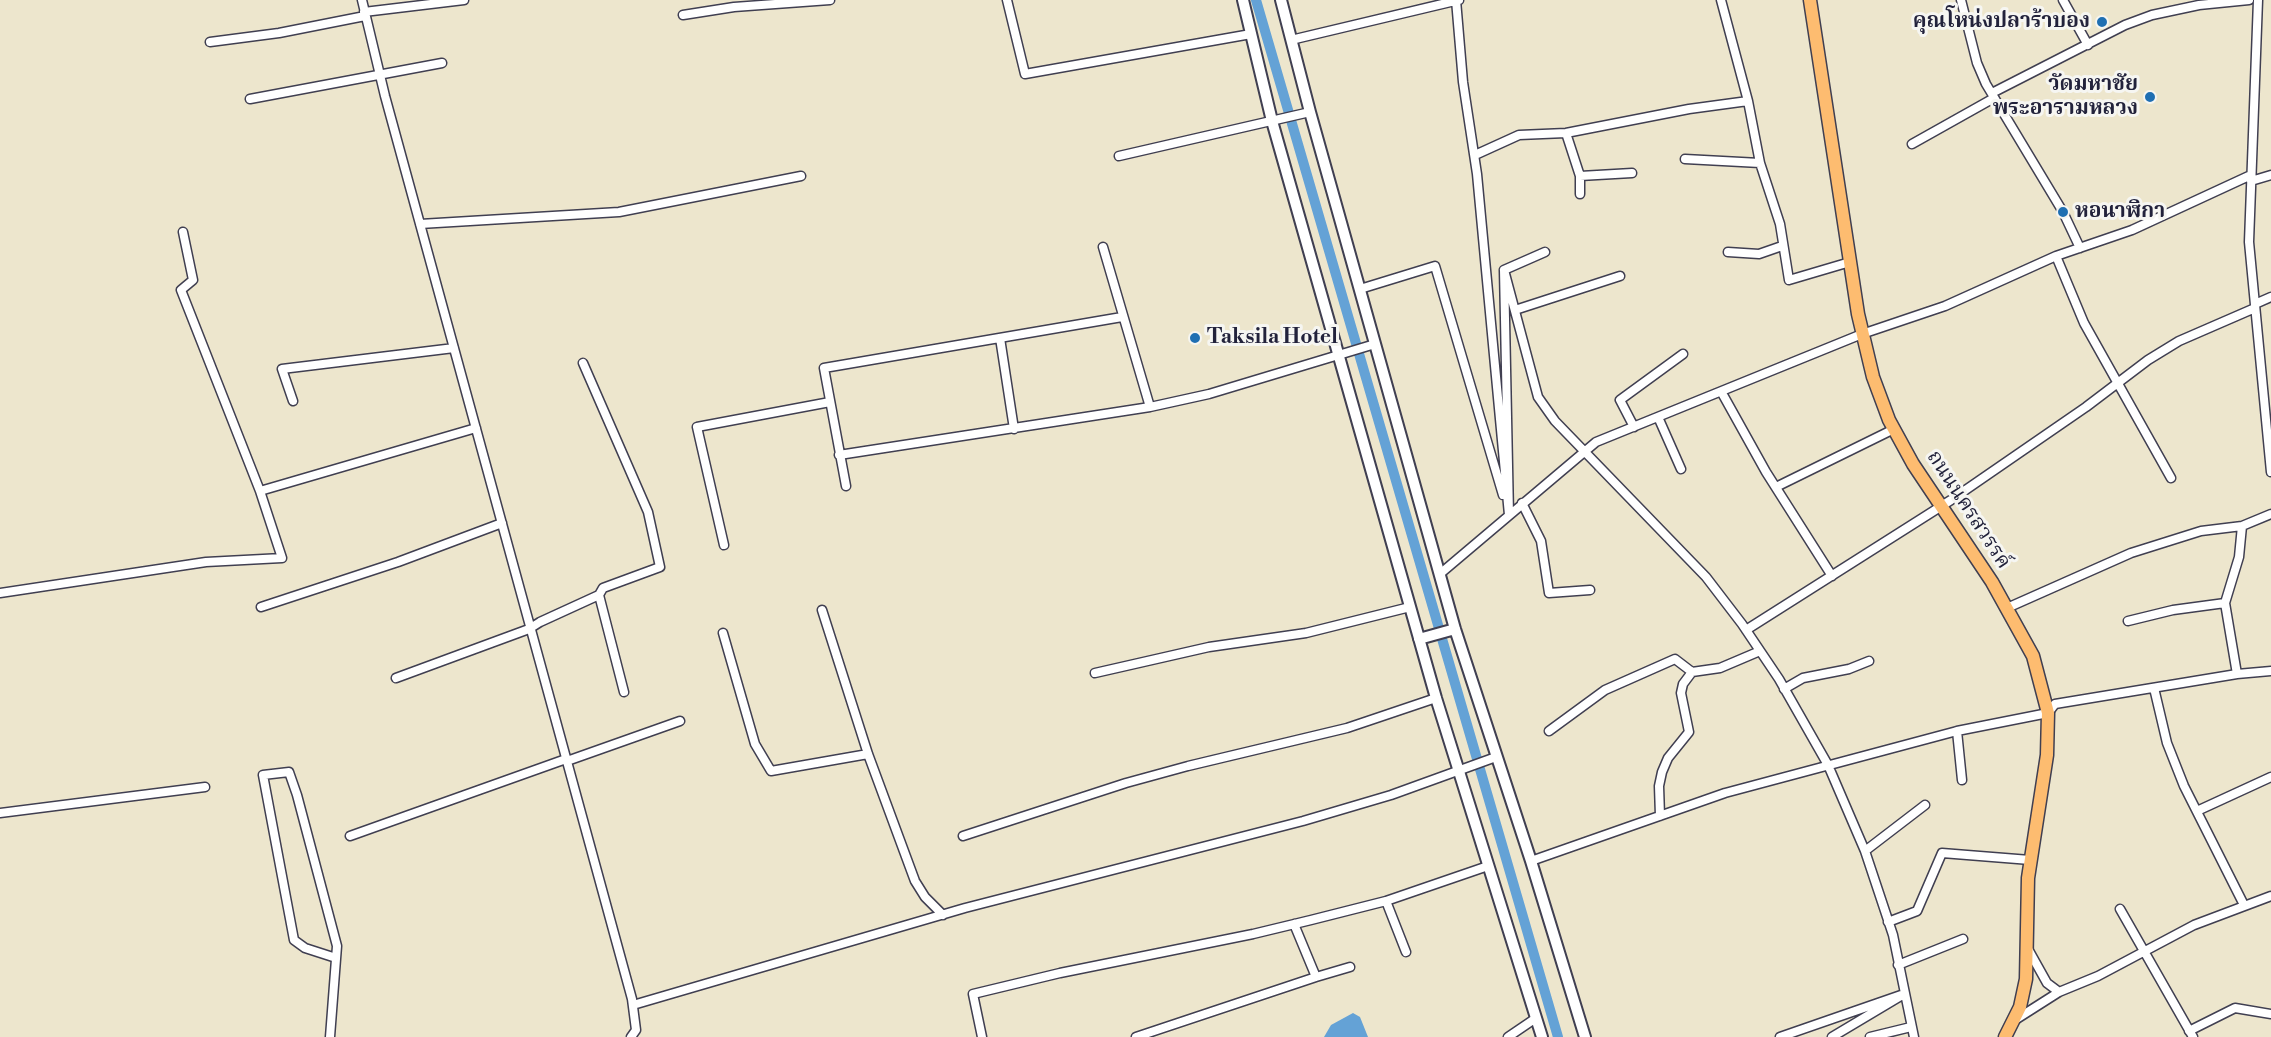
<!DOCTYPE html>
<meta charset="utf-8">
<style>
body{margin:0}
canvas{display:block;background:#ede6cd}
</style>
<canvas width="2271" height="1037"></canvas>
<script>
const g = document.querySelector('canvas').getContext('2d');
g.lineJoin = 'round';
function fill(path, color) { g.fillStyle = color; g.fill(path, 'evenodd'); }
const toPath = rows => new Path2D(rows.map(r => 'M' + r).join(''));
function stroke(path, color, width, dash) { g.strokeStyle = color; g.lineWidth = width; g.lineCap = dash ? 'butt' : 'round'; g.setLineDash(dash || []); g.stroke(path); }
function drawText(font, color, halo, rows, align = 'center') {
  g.font = font + ' "Libre Bodoni","Noto Serif Thai",serif'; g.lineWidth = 6; g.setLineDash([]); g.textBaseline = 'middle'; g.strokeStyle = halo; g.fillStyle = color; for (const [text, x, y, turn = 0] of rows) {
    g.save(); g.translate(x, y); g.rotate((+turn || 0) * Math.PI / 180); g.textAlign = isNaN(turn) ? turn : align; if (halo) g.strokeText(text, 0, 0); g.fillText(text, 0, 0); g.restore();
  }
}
fill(toPath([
 [1353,1013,1360,1017,1368,1037,1324,1037,1331,1025]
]), '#64a2d6');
stroke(toPath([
 [1256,0,1558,1037]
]), '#64a2d6', 10);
const minor = toPath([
 [362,0,385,96,632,999,636,1030,631,1037],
 [1007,0,1025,74,1251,34],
 [1456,0,1463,82,1477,174,1509,515,1504,270,1538,397,1555,421,1706,577,1742,624,1779,679,1828,765,1865,851,1893,935,1914,1037],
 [1721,0,1748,101,1760,163,1780,224,1789,280,1850,262],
 [1961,0,1977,63,1986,84,2063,212,2080,248],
 [2063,0,2088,45],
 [2258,0,2249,242,2271,472],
 [364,12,464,0],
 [683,15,734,7,830,0],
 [1291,40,1459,0],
 [210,42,279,33,365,16],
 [1992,93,2125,25,2152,15,2199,5,2249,0],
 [250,99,442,63],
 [1566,133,1580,176,1580,194],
 [1912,144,1994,98],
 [1475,155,1519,135,1566,133,1689,109,1748,101],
 [1119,156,1310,112],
 [1685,159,1760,163],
 [1580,176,1632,173],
 [2251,181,2271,175],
 [420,224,619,212,801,176],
 [183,232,193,280,181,290,260,491],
 [1103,247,1150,407],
 [1728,252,1759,254,1782,246],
 [2056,256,2084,323,2171,478],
 [1504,270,1545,252],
 [1360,289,1435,266,1503,495],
 [2255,304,2271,297],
 [1515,310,1620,276],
 [1000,338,1014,429],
 [1722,393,1766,472,1832,576],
 [293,401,282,369,454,348],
 [1658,417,1681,469],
 [1634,427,1620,400,1683,354],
 [839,455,1150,407,1209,394,1375,344],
 [846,486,824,368,1122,317],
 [1776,487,1894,429],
 [1522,503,1541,541,1549,593,1590,590],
 [724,545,697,427,830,402],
 [1441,573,1596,442,1862,334,1945,306,2056,256,2132,230,2251,175],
 [0,593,206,562,282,558,260,491,476,428],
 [599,595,624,692],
 [261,607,398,562,502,523],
 [2007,608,2131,553,2201,531,2242,526],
 [822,610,868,754,915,881,925,897,943,915],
 [2128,621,2173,610,2225,603],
 [1746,630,1951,500,2086,407,2148,360,2179,341,2255,308],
 [723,633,755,744,771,771,868,754],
 [1095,673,1209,647,1306,633,1410,607],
 [2237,674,2225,603,2239,557,2242,526,2271,514],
 [396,678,529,629,540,622,599,595,603,588,660,567,648,512,583,363],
 [2154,688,2167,743,2184,786,2244,905],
 [1784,689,1803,678,1849,669,1869,661],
 [1549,731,1605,690,1675,659,1692,672,1720,668,1760,651],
 [1957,731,1962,780],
 [567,761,680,721],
 [2197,811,2271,777],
 [0,813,205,787],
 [1660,816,1659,786,1662,772,1668,758,1689,732,1681,693,1683,684,1692,672],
 [350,836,566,759],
 [963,836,1126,783,1188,766,1347,728,1436,698],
 [1865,851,1925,805],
 [1531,861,1725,793,1957,731,2048,713,2055,704,2237,674,2271,671],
 [1386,901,1406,952],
 [2120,909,2193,1037],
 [1888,922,1917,911,1942,853,2030,860],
 [2028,949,2047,983,2059,992],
 [1898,965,1963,939],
 [1316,977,1350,967],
 [633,1005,965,908,1303,821,1391,795,1496,757],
 [2015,1020,2059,992,2098,976,2194,925,2271,896],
 [2189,1031,2235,1008,2271,1014],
 [330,1037,337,946,297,795,289,772,263,775,294,940,305,948,336,958],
 [982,1037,973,994,1060,973,1253,934,1311,920,1386,901,1488,866],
 [1136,1037,1316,977,1294,924],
 [1508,1037,1536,1018],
 [1780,1037,1904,994,1832,1037],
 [1870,1037,1911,1027]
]);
const tertiary = toPath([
 [1243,0,1272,121,1436,698,1542,1037],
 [1281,0,1310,112,1455,629,1531,861,1585,1037],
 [1419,639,1455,629]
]);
const primary = toPath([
 [1810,0,1858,314,1873,377,1889,420,1913,464,1992,582,2033,656,2048,713,2047,755,2028,878,2026,979,2020,1007,2005,1037]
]);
stroke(minor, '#403f51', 11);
stroke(tertiary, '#403f51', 14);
stroke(primary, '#403f51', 15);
stroke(minor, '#fff', 8);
stroke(tertiary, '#fff', 10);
stroke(primary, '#fdbc70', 12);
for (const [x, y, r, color] of [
 [2102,22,6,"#1f6fb2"],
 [2150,97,6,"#1f6fb2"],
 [2063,212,6,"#1f6fb2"],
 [1195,338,6,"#1f6fb2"]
]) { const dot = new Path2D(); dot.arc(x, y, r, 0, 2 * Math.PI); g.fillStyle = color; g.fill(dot); stroke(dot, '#f6f6f2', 2); }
drawText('bold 21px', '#22223b', '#f6f6f2', [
 ["คุณโหน่งปลาร้าบอง",2090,22],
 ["วัดมหาชัย",2138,85],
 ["พระอารามหลวง",2138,109],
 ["หอนาฬิกา",2075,212,"left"],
 ["Taksila Hotel",1207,338,"left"]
], 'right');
drawText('21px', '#22223b', '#f6f6f2', [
 ["ถนนนครสวรรค์",1968,510,57]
]);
</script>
